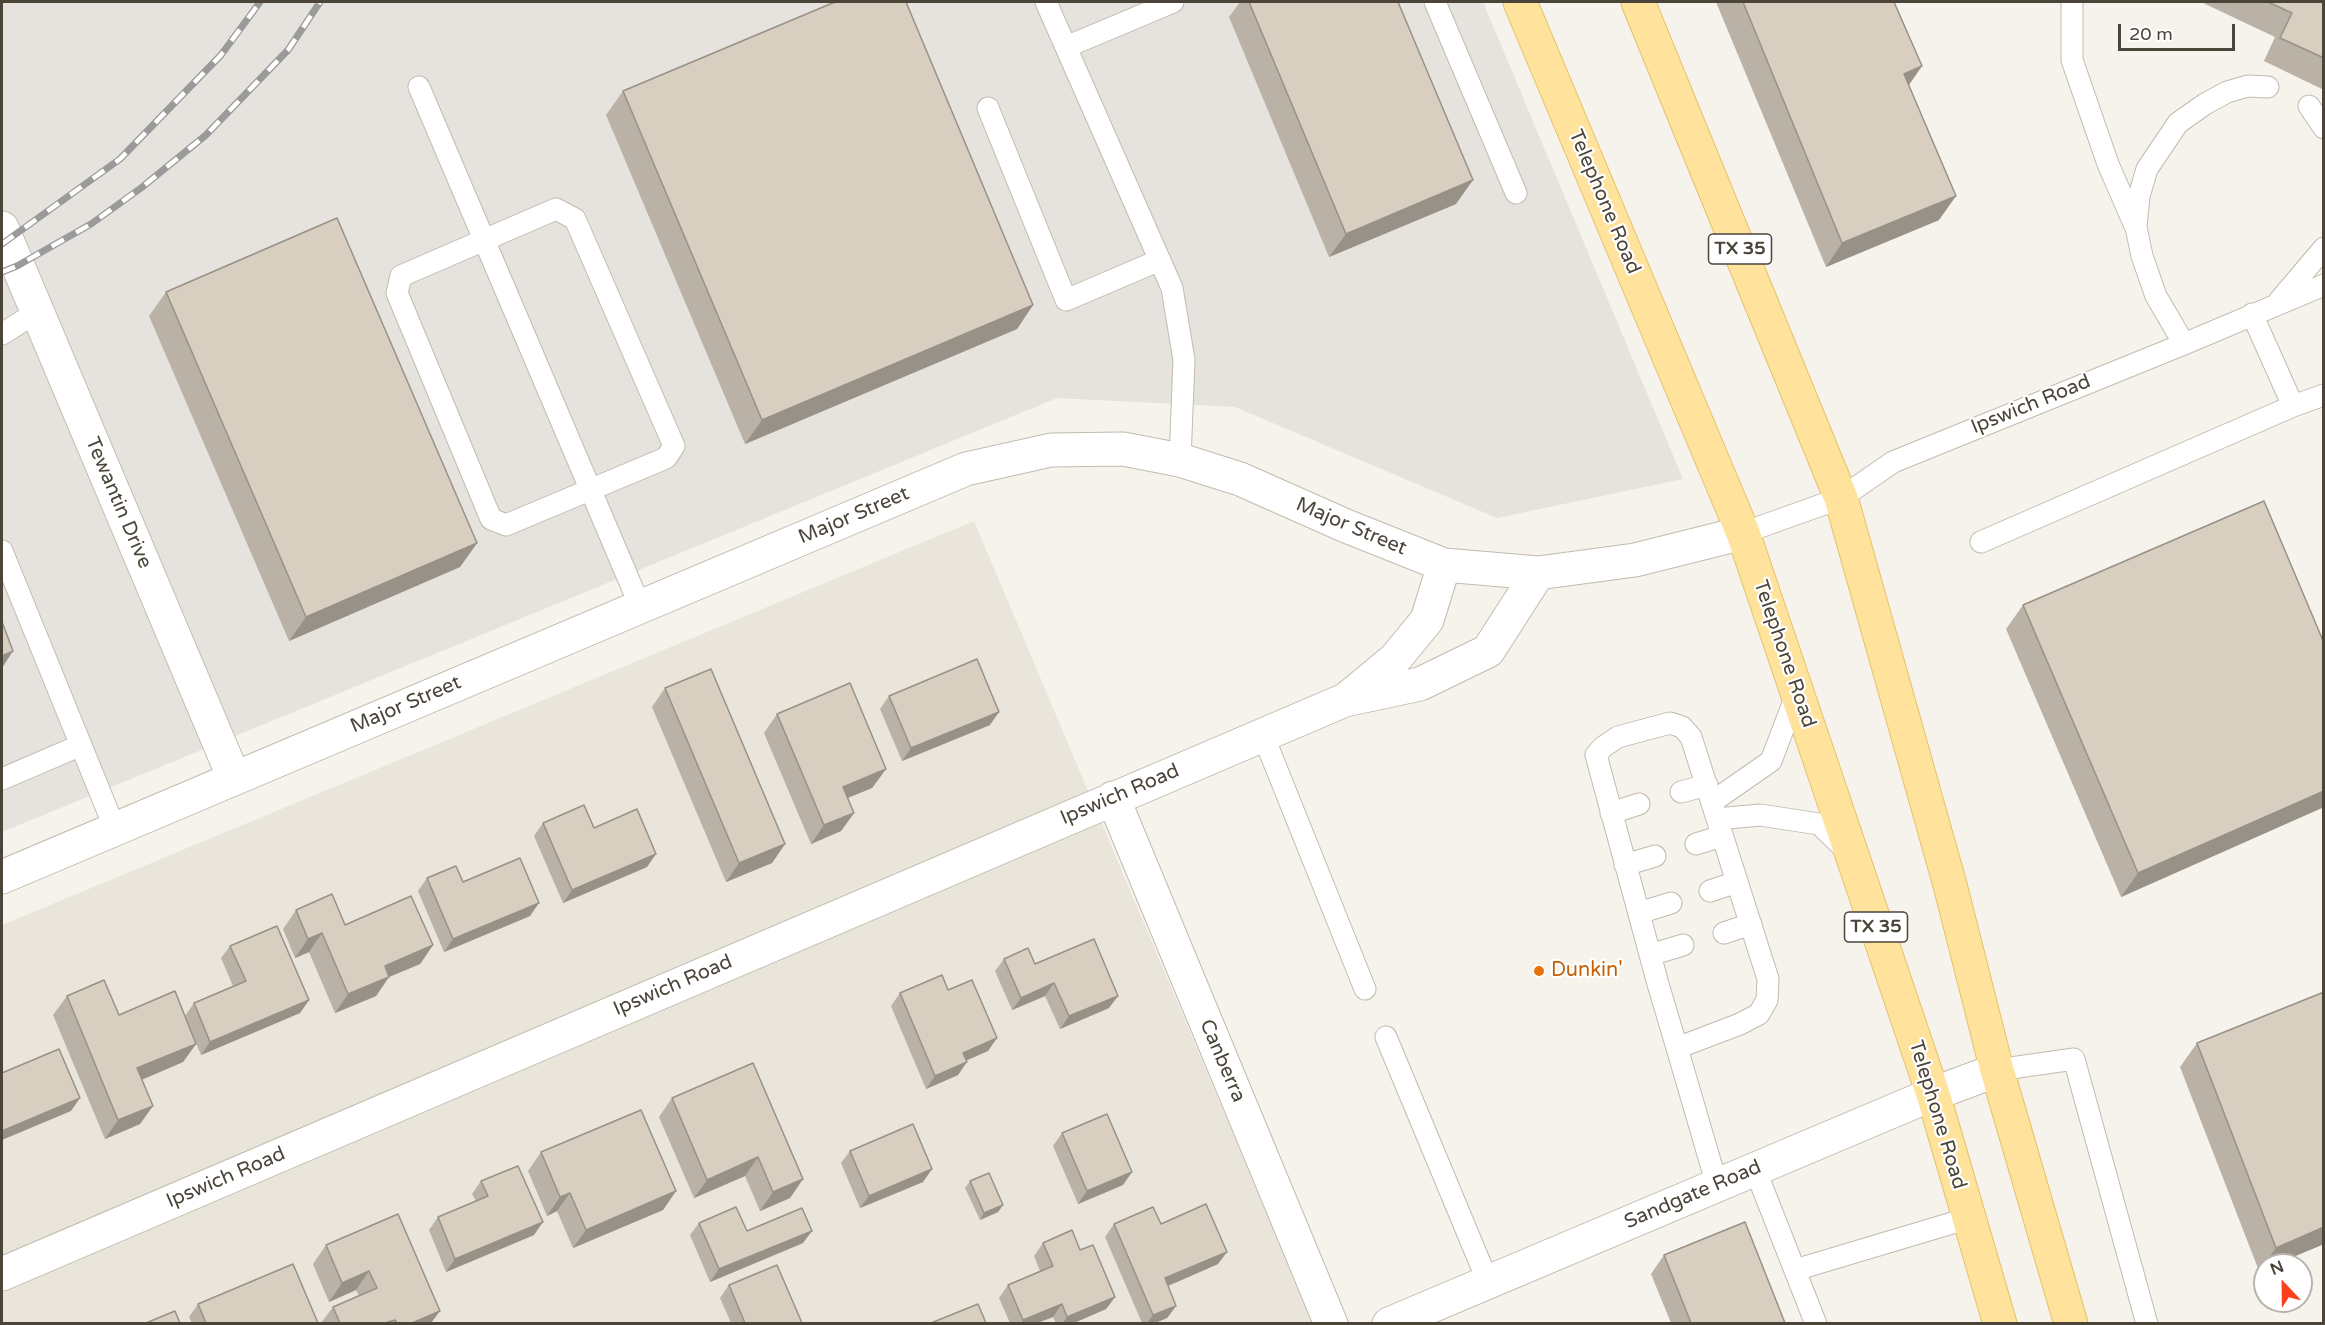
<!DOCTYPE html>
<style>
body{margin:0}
#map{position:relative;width:2325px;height:1325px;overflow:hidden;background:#f6f3ec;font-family:"Varela Round",sans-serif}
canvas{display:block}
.frame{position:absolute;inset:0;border:3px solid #4b4439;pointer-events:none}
.north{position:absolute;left:2253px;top:1253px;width:60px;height:60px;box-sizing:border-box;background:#fff;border:2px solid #b7b4b0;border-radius:50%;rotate:338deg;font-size:16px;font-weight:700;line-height:24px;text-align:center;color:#4b4439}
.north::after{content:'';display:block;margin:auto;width:21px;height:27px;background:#fc3f1d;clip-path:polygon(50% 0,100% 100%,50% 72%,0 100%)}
.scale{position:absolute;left:2118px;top:24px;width:117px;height:27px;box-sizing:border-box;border:3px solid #4b4439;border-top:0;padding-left:8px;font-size:18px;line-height:21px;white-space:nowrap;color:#4b4439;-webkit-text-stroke:4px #fff;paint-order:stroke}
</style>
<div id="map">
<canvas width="2325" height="1325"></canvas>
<div class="frame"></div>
<div class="north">N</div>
<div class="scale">20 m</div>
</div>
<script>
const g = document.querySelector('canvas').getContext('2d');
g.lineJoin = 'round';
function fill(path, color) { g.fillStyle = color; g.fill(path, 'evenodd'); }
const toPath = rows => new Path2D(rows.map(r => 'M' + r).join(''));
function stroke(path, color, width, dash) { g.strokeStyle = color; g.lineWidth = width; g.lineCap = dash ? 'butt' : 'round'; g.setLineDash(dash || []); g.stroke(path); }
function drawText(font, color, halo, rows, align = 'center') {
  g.font = font + ' "Varela Round",sans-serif'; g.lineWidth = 4.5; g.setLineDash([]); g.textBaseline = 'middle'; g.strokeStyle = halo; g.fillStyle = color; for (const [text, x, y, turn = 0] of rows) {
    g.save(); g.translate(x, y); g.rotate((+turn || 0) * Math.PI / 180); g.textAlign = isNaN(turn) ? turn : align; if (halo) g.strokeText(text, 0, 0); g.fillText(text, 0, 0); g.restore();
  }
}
fill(toPath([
 [974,521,1313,1323,2,1324,2,925]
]), '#eae5da');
fill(toPath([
 [2,2,1483,2,1683,479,1497,518,1235,407,1057,398,2,832]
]), '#e6e2dd');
const lane = toPath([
 [1046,2,1172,288,1184,360,1180,460],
 [1435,2,1516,193],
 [2072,2,2072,60,2108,164,2135,226],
 [1066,47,1173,2],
 [419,87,640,606],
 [2309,106,2324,128],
 [988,108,1066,300,1160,260],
 [556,209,575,219,674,446,666,458,506,525,491,519,397,293,401,276,556,209],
 [2279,301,2324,248],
 [2,334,37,312],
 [2184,344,2156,296,2142,256,2136,227,2139,196,2147,169,2178,123,2205,104,2227,92,2248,86,2268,87],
 [2293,406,2324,395],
 [1743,533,1841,498,1893,462,2184,344,2324,285],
 [1981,542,2293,406,2252,314],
 [2,551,115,829],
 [1263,735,1365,989],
 [2,779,81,745],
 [1681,792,1707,785],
 [1712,802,1771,761,1797,693],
 [1611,813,1639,804],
 [1717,819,1760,815,1819,824,1846,850],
 [1696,844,1722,836],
 [1625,865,1655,856],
 [1710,891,1737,882],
 [1639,913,1671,903],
 [1724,933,1751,924],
 [1650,955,1683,945],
 [1386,1037,1488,1282],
 [1677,1048,1740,1024,1759,1014,1767,1000,1768,979,1691,737,1682,727,1670,723,1618,737,1603,747,1596,755,1658,984,1677,1048,1717,1185],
 [1997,1070,2074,1059,2147,1324],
 [1755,1169,1816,1324],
 [1795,1270,1969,1218]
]);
const street = toPath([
 [2,228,234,778],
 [1349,697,1395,659,1427,620,1444,565],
 [1113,798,1331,1324],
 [2,877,966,469,1051,450,1123,449,1180,460,1240,479,1346,526,1444,565,1538,573,1635,560,1743,533],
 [2,1274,1345,700,1420,684,1488,651,1538,573],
 [1389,1324,1933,1094,1997,1070]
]);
const primary = toPath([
 [1520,2,1743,533,1933,1094,2000,1324],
 [1638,2,1841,498,1950,885,1997,1070,2071,1324]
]);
stroke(lane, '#c2bbae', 23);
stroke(street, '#c2bbae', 35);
stroke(primary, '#e6c16a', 35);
stroke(lane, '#fff', 21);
stroke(street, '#fff', 33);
stroke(primary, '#ffe39c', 33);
const rail = toPath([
 [2,244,120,159,221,55,260,2],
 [2,272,17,266,91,224,141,188,206,135,288,50,320,2]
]);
stroke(rail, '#9a9a9a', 7);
stroke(rail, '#fff', 4.5, [14]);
fill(toPath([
 [1240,2,1398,2,1456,204,1329,257,1229,17],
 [1716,2,1894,2,1922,66,1909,85,1939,220,1826,267],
 [2201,2,2324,2,2324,90,2264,61,2275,37],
 [623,91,1033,305,1017,329,745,444,606,115],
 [166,292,477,543,460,567,289,641,149,316],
 [2023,605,2324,643,2324,807,2121,897,2006,629],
 [665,688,785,844,772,863,726,882,652,707],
 [889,696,990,725,902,761,880,709],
 [777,714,886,769,872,788,848,798,854,813,841,831,811,844,764,733],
 [543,823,647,867,563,903,534,836],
 [427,878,463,882,530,916,444,952,418,891],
 [296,910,345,925,433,945,420,964,389,977,376,996,335,1013,309,952,295,958,283,929],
 [230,946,309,1000,300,1013,201,1055,189,1026,196,1044,183,1062,142,1080,140,1124,105,1139,53,1015,67,996,119,1015,185,1016,194,1003,233,986,221,958],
 [1004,959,1035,964,1109,1008,1060,1029,1045,996,1012,1010,995,971],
 [948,990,988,1051,966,1060,958,1075,926,1089,891,1006,900,993],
 [2324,992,2324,1244,2259,1271,2180,1067,2197,1043],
 [672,1098,803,1179,790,1198,760,1211,745,1176,694,1198,659,1117],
 [1062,1133,1123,1185,1078,1204,1053,1146],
 [850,1151,932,1169,923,1182,860,1208,841,1163],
 [541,1152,676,1191,663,1210,573,1248,557,1211,547,1216,528,1171],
 [481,1181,534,1235,446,1272,429,1230,438,1217,476,1201,472,1194],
 [970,1181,1003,1205,998,1212,980,1220,965,1188],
 [398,1214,431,1323,321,1323,333,1307,359,1296,356,1290,329,1302,313,1264,326,1245],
 [699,1223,747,1231,803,1243,710,1282,690,1235],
 [1114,1224,1161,1224,1218,1264,1168,1286,1176,1306,1167,1318,1155,1323,1142,1323,1105,1237],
 [1043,1243,1080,1250,1115,1297,1106,1309,1074,1323,1056,1323,1053,1317,1037,1323,1010,1323,999,1298,1008,1285,1040,1271,1034,1256],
 [1664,1255,1785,1323,1671,1323,1651,1274],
 [729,1285,802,1323,731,1323,720,1298],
 [198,1304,318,1323,192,1323,189,1317]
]), '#bab2a6');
fill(toPath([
 [1922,66,1905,90,1904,74],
 [1473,180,1456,204,1329,257,1346,234],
 [1956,196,1939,220,1826,267,1842,243],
 [1033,305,1017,329,745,444,762,420],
 [477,543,460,567,289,641,306,617],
 [13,651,2,668,2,656],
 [999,712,990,725,902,761,911,748],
 [886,769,872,788,830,805,843,787],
 [2324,791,2324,807,2121,897,2138,873],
 [854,813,841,831,811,844,824,825],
 [785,844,772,863,726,882,739,863],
 [656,854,647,867,563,903,572,890],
 [539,903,530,916,444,952,453,939],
 [322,933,309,952,295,958,308,939],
 [433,945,420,964,372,984,385,966],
 [389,977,376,996,335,1013,348,994],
 [1054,983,1045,996,1012,1010,1021,998],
 [1118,996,1109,1008,1060,1029,1069,1016],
 [309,1000,300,1013,201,1055,210,1042],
 [997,1038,988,1051,954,1066,963,1053],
 [196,1044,183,1062,124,1087,137,1068],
 [967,1062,958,1075,926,1089,935,1076],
 [80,1098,71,1111,2,1140,2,1131],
 [153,1106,140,1124,105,1139,118,1120],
 [758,1157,745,1176,694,1198,707,1180],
 [932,1169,923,1182,860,1208,869,1196],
 [1132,1172,1123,1185,1078,1204,1087,1191],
 [803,1179,790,1198,760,1211,773,1192],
 [676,1191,663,1210,573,1248,586,1230],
 [570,1193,557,1211,547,1216,560,1197],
 [1003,1205,998,1212,980,1220,984,1213],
 [543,1222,534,1235,446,1272,455,1259],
 [2324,1227,2324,1244,2274,1265,2265,1265,2265,1269,2259,1271,2276,1248],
 [812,1231,803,1243,710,1282,719,1269],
 [1227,1252,1218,1264,1156,1291,1165,1278],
 [369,1271,356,1290,329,1302,342,1283],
 [1115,1297,1106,1309,1074,1323,1063,1323,1067,1317],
 [1062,1304,1053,1317,1037,1323,1021,1323,1023,1320],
 [1176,1306,1167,1318,1155,1323,1147,1323,1153,1315],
 [440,1311,431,1323,412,1323]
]), '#979187');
const building = toPath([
 [835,2,906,2,1033,305,762,420,623,91,835,2],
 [1249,2,1398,2,1473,180,1346,234,1249,2],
 [1743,2,1894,2,1922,66,1904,74,1956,196,1842,243,1743,2],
 [2268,2,2324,2,2324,58,2280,38,2292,13,2268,2],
 [337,218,477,543,306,617,166,292,337,218],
 [2264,501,2324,643,2324,791,2138,873,2023,605,2264,501],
 [2,622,13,651,2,656,2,622],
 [977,659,999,712,911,748,889,696,977,659],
 [711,669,785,844,739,863,665,688,711,669],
 [850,683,886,769,843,787,854,813,824,825,777,714,850,683],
 [584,805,594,828,637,809,656,854,572,890,543,823,584,805],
 [520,858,539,903,453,939,427,878,456,866,463,882,520,858],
 [332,894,345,925,411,896,433,945,385,966,389,977,348,994,322,933,308,939,296,910,332,894],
 [277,926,309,1000,210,1042,194,1003,246,981,230,946,277,926],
 [1094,939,1118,996,1069,1016,1054,983,1021,998,1004,959,1028,948,1035,964,1094,939],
 [942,975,948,990,972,980,997,1038,963,1053,967,1062,935,1076,900,993,942,975],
 [104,980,119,1015,175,991,196,1044,137,1068,153,1106,118,1120,67,996,104,980],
 [2324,992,2324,1227,2276,1248,2197,1043,2324,992],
 [59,1049,80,1098,2,1131,2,1073,59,1049],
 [753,1063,803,1179,773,1192,758,1157,707,1180,672,1098,753,1063],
 [641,1110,676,1191,586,1230,570,1193,560,1197,541,1152,641,1110],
 [1107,1114,1132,1172,1087,1191,1062,1133,1107,1114],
 [913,1124,932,1169,869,1196,850,1151,913,1124],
 [518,1166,543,1222,455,1259,438,1217,488,1196,481,1181,518,1166],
 [989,1173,1003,1205,984,1213,970,1181,989,1173],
 [1206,1204,1227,1252,1165,1278,1176,1306,1153,1315,1114,1224,1153,1207,1161,1224,1206,1204],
 [736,1207,747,1231,802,1208,812,1231,719,1269,699,1223,736,1207],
 [398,1214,440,1311,412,1323,397,1323,395,1320,385,1323,340,1323,333,1307,377,1288,369,1271,342,1283,326,1245,398,1214],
 [1745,1222,1785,1323,1691,1323,1664,1255,1745,1222],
 [1072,1230,1080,1250,1093,1245,1115,1297,1067,1317,1062,1304,1023,1320,1008,1285,1053,1266,1043,1243,1072,1230],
 [293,1264,318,1323,206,1323,198,1304,293,1264],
 [777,1265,802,1323,745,1323,729,1285,777,1265],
 [978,1304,986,1323,931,1323,978,1304],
 [175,1311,180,1323,146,1323,175,1311]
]);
fill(building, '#d8cfc1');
stroke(building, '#979187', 1.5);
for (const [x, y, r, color] of [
 [1539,971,6,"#e8710a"]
]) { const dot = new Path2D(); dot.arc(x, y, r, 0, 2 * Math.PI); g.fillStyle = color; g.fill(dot); stroke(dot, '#fff', 2); }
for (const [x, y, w] of [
 [1740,249,63],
 [1876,927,63]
]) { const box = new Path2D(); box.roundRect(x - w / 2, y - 15, w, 30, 4.5); g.fillStyle = '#fff'; g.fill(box); stroke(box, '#4b4439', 1.5); }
drawText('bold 18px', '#4b4439', null, [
 ["TX 35",1740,249],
 ["TX 35",1876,927]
]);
drawText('20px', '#4b4439', '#fff', [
 ["Telephone Road",1604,202,67],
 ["Ipswich Road",2031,405,-22],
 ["Tewantin Drive",118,503,67],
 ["Major Street",854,516,-23],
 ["Major Street",1351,527,23],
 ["Telephone Road",1784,654,71],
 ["Major Street",406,705,-23],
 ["Ipswich Road",1120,795,-23],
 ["Ipswich Road",673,986,-23],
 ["Canberra",1222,1061,67],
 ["Telephone Road",1937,1115,73],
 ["Ipswich Road",226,1178,-23],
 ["Sandgate Road",1693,1195,-23]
]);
drawText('20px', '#c56008', '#fff', [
 ["Dunkin'",1551,971]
], 'left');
</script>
